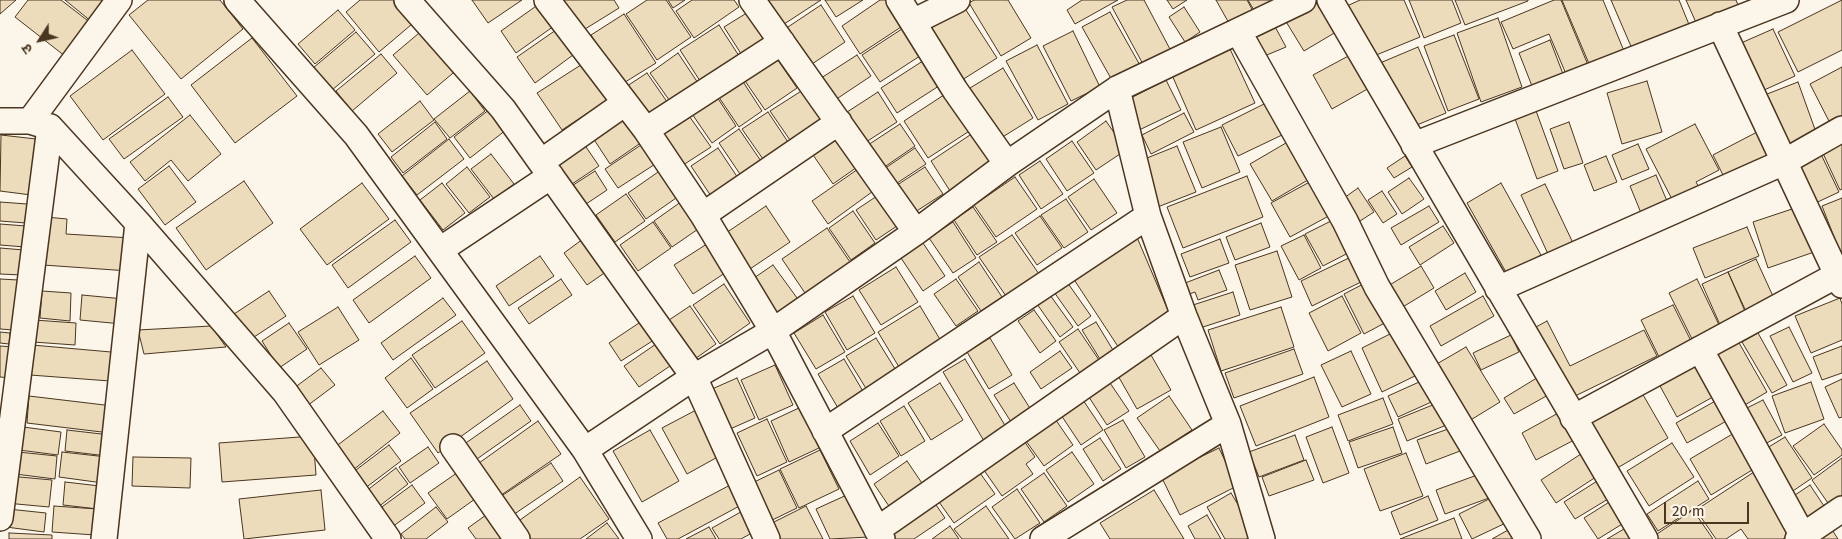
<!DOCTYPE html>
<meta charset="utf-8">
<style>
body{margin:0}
#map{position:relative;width:1842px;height:539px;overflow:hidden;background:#fbf6e9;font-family:"Fira Sans","Noto Sans Devanagari",sans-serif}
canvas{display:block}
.north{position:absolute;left:15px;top:15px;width:50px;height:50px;-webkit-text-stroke:4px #fbf6e9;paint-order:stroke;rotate:235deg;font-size:14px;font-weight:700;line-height:20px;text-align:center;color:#4a3520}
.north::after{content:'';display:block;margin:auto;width:18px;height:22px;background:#4a3520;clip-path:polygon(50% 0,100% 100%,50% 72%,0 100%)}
.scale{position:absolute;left:1664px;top:502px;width:85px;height:22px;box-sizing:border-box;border:2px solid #4a3520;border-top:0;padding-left:6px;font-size:15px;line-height:18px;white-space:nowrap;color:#4a3520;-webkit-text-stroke:4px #fbf6e9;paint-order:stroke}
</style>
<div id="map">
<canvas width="1842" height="539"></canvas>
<div class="north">उ</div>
<div class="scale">20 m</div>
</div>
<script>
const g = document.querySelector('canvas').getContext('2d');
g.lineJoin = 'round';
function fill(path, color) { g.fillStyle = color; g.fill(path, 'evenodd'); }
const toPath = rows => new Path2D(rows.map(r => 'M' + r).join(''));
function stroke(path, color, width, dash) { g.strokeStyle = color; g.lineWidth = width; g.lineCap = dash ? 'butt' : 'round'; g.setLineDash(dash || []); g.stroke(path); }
const building = toPath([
 [0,0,16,0,0,14,0,0],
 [28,0,61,0,96,27,70,60,15,17,28,0],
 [65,0,107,0,92,22,65,0],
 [148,0,220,0,243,29,181,79,129,15,148,0],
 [360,0,402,0,418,19,379,52,346,12,360,0],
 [472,0,522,0,488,23,472,0],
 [556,0,614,0,619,8,577,34,556,0],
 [647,0,666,0,691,37,657,60,626,14,647,0],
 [668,0,685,0,673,8,668,0],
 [692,0,734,0,739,7,694,38,676,11,692,0],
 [769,0,821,0,778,28,762,4,769,0],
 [825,0,863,0,836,17,825,0],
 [880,0,888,0,904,25,860,54,842,26,880,0],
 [974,0,1008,0,1031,38,1001,56,969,3,974,0],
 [1082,0,1118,0,1075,24,1067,10,1082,0],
 [1127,0,1144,0,1171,51,1144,66,1112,7,1127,0],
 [1167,0,1187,0,1173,9,1167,0],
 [1216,0,1247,0,1253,11,1230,25,1216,0],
 [1248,0,1277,0,1255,12,1248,0],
 [1318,0,1341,29,1304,51,1285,20,1318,0],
 [1360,0,1404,0,1420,37,1369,58,1347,6,1360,0],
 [1409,0,1452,0,1461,23,1424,38,1409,0],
 [1455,0,1528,0,1528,1,1465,25,1455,0],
 [1554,0,1561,0,1588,65,1566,74,1549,34,1513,49,1501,22,1554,0],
 [1562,0,1603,0,1624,51,1590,66,1562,0],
 [1611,0,1679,0,1690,27,1633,51,1611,0],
 [1686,0,1736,0,1740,10,1698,27,1686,0],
 [1842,0,1842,50,1798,72,1778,32,1842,0],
 [539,4,554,26,516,53,501,31,539,4],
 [821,5,845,42,806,68,782,31,821,5],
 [964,7,997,58,954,85,922,34,964,7],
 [1184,7,1200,32,1185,42,1169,17,1184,7],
 [338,10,355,30,315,64,298,44,338,10],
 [750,11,771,43,745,60,724,27,750,11],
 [1110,12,1141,67,1113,82,1082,27,1110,12],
 [624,14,656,63,622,84,591,35,624,14],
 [1498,18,1522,87,1481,102,1457,33,1498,18],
 [1273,23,1286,47,1262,57,1251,38,1273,23],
 [719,25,741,59,702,84,680,50,719,25],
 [908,25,926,52,880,82,862,55,908,25],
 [425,28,459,68,427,95,393,55,425,28],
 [1773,29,1795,76,1762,91,1741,43,1773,29],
 [556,30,573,55,535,83,517,57,556,30],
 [1073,31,1100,87,1071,101,1043,46,1073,31],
 [356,32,375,54,332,90,313,68,356,32],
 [1454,35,1479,99,1448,111,1424,46,1454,35],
 [252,38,297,96,235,143,191,85,252,38],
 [1550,40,1563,74,1532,86,1519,53,1550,40],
 [1037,45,1068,104,1038,120,1006,61,1037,45],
 [1418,47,1446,113,1407,129,1380,63,1418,47],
 [1230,49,1255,103,1196,130,1172,75,1230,49],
 [132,50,165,94,103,140,70,96,132,50],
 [678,53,700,86,672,104,650,73,678,53],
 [381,54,397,73,352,111,336,91,381,54],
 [1352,54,1371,87,1332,109,1313,75,1352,54],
 [857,55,871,76,832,102,818,80,857,55],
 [775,56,797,88,765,110,743,78,775,56],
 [929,57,945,82,897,113,881,88,929,57],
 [584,63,609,99,562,130,537,93,584,63],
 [1842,67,1842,121,1832,127,1810,84,1842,67],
 [1003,68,1033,118,1001,138,970,88,1003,68],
 [647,73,670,106,644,124,621,90,647,73],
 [738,74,762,111,739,127,714,90,738,74],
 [1166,80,1181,110,1137,131,1123,102,1166,80],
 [1647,81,1662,132,1622,144,1607,93,1647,81],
 [1798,82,1817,135,1782,148,1762,96,1798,82],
 [806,88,827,119,792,143,770,111,806,88],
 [470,91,485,111,450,138,434,119,470,91],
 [713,91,736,126,712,143,688,108,713,91],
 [950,91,974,128,928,158,904,121,950,91],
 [878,92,897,122,863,144,844,114,878,92],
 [168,97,183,117,124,159,109,139,168,97],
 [420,101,434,120,392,152,378,134,420,101],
 [1266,103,1282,135,1238,156,1222,125,1266,103],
 [1535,108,1558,171,1537,179,1514,116,1535,108],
 [490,109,506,130,470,158,454,137,490,109],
 [768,112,790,145,765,162,742,129,768,112],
 [687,113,711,147,680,167,656,134,687,113],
 [1184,113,1194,132,1151,154,1142,135,1184,113],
 [628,114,645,140,610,164,593,138,628,114],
 [190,115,221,154,188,181,171,160,145,181,130,162,190,115],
 [1106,121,1126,150,1096,170,1077,142,1106,121],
 [435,122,447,139,403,173,391,157,435,122],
 [1569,122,1583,163,1564,169,1550,129,1569,122],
 [900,124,915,146,883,168,868,145,900,124],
 [1695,124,1719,170,1696,182,1701,191,1675,205,1646,149,1695,124],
 [1221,127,1240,172,1202,188,1183,142,1221,127],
 [739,129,763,164,742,177,719,143,739,129],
 [976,131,996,162,950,191,931,161,976,131],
 [1759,131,1773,160,1727,183,1713,155,1759,131],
 [839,133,860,165,833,184,811,152,839,133],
 [1,135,45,140,39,196,0,191,1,135],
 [1842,137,1842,189,1840,190,1820,147,1842,137],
 [449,139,464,159,417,195,402,176,449,139],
 [1291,140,1313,177,1272,201,1250,164,1291,140],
 [582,141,599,166,566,188,549,163,582,141],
 [647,141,660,161,618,188,605,169,647,141],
 [1072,141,1094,173,1067,191,1046,159,1072,141],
 [1638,144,1649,169,1622,180,1612,155,1638,144],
 [1177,146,1196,192,1155,208,1137,162,1177,146],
 [718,148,740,181,713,199,691,166,718,148],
 [915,148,926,164,894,185,884,169,915,148],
 [1819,150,1839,192,1807,207,1788,164,1819,150],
 [491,154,514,184,494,199,471,169,491,154],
 [1405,156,1412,167,1394,178,1387,168,1405,156],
 [1606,156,1617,182,1594,191,1584,165,1606,156],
 [1040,161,1063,194,1041,209,1019,175,1040,161],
 [169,166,196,202,165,225,138,189,169,166],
 [467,167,490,197,469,213,446,184,467,167],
 [861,167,876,189,828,224,812,201,861,167],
 [925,167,943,194,912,214,894,187,925,167],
 [661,170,679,196,646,219,628,193,661,170],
 [595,171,607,190,580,208,567,189,595,171],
 [1656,175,1667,201,1641,213,1630,186,1656,175],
 [1247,176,1263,217,1183,248,1167,207,1247,176],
 [1015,177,1037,209,996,237,974,205,1015,177],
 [1317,178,1336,212,1290,237,1271,203,1317,178],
 [1409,178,1424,199,1402,214,1388,192,1409,178],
 [1094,179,1117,213,1091,230,1068,197,1094,179],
 [244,181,273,223,206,270,176,228,244,181],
 [362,183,389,219,327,265,300,229,362,183],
 [442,183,465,213,443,230,420,200,442,183],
 [1501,183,1541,255,1507,274,1467,203,1501,183],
 [1545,184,1573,243,1548,254,1521,195,1545,184],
 [1358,188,1374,212,1360,221,1344,198,1358,188],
 [1382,191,1397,214,1383,223,1368,200,1382,191],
 [626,194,645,221,615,242,596,215,626,194],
 [880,194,900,224,876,240,856,210,880,194],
 [1842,198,1842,251,1840,252,1822,206,1842,198],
 [685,199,704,225,672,247,654,221,685,199],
 [1066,199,1088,232,1064,248,1041,215,1066,199],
 [0,202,27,204,26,223,0,221,0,202],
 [766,206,790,242,744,273,720,237,766,206],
 [1429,206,1439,222,1401,245,1391,228,1429,206],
 [1801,206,1817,251,1768,268,1753,222,1801,206],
 [973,207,997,242,977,255,954,220,973,207],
 [853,211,875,243,851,260,829,228,853,211],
 [1040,216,1062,248,1037,265,1015,233,1040,216],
 [46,217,67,219,66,234,131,238,129,271,43,265,46,217],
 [1335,219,1352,251,1323,266,1305,234,1335,219],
 [395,220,411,242,348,288,332,265,395,220],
 [653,222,671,248,638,271,620,245,653,222],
 [953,222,976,258,953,273,929,238,953,222],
 [1261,223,1270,247,1235,260,1226,237,1261,223],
 [0,224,26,226,25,247,0,245,0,224],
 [1443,226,1454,243,1420,265,1409,247,1443,226],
 [1747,227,1759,256,1705,278,1693,248,1747,227],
 [827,228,850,262,805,293,782,259,827,228],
 [1012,235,1039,274,1006,296,979,257,1012,235],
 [1136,235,1170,315,1119,348,1071,275,1136,235],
 [1304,235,1321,268,1299,280,1281,246,1304,235],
 [587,236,610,269,587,285,564,253,587,236],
 [1220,239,1229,263,1190,277,1181,254,1220,239],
 [710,242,728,271,693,294,674,265,710,242],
 [923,243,945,276,923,291,901,258,923,243],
 [0,248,24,250,22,275,0,274,0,248],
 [1277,251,1292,297,1250,310,1235,265,1277,251],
 [415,256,431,278,369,323,353,300,415,256],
 [540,256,554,276,509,306,496,286,540,256],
 [1351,257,1363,281,1312,306,1301,281,1351,257],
 [1756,259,1777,305,1749,318,1728,272,1756,259],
 [979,262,1002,297,981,311,958,277,979,262],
 [773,265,800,302,778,318,751,280,773,265],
 [1421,266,1434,288,1401,308,1388,286,1421,266],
 [896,267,918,302,881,325,859,290,896,267],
 [1219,270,1227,290,1198,300,1195,292,1184,296,1180,285,1219,270],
 [1728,272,1747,316,1721,327,1702,284,1728,272],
 [1465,273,1476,292,1446,310,1435,291,1465,273],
 [0,279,18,280,14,330,0,329,0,279],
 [561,279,572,295,529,324,518,308,561,279],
 [956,279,978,311,956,326,934,294,956,279],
 [1373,279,1394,318,1364,334,1344,294,1373,279],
 [1697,279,1720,327,1693,341,1669,293,1697,279],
 [1067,282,1091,316,1078,326,1054,292,1067,282],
 [724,284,750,323,720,344,693,305,724,284],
 [42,291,71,293,70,321,40,318,42,291],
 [269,291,286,316,251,339,234,314,269,291],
 [1233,292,1240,315,1200,328,1193,305,1233,292],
 [82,295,124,299,122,324,80,320,82,295],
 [1050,295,1073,327,1060,337,1037,304,1050,295],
 [853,296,875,333,847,350,825,312,853,296],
 [1342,296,1361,333,1328,351,1309,313,1342,296],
 [1483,296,1494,316,1441,346,1430,326,1483,296],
 [443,298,456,315,393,360,381,343,443,298],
 [1840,298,1842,304,1842,340,1811,353,1795,316,1840,298],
 [1673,305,1692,343,1660,359,1641,320,1673,305],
 [690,306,716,344,692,361,666,322,690,306],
 [920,306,941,341,899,367,878,332,920,306],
 [338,307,359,340,319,365,298,332,338,307],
 [1281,307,1294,347,1221,371,1208,330,1281,307],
 [1034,310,1056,341,1040,353,1018,321,1034,310],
 [823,315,845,352,816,369,794,333,823,315],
 [645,319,657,338,621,361,609,343,645,319],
 [34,320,76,323,75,345,33,342,34,320],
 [462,321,485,353,435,388,412,355,462,321],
 [1547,321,1570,366,1644,330,1657,356,1573,397,1536,327,1547,321],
 [1096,322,1116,355,1103,364,1082,330,1096,322],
 [289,323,307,349,279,368,262,341,289,323],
 [211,326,226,347,144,354,138,330,211,326],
 [1789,327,1812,373,1793,382,1770,336,1789,327],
 [1078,329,1101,363,1082,376,1059,342,1078,329],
 [1398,330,1419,374,1382,392,1362,348,1398,330],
 [0,332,10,333,9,344,0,343,0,332],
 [1758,333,1787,385,1772,393,1742,342,1758,333],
 [1511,335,1519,352,1481,370,1473,353,1511,335],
 [876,338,897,372,867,390,846,356,876,338],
 [990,338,1012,375,989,389,967,352,990,338],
 [1738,341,1767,392,1738,409,1708,358,1738,341],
 [659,342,673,364,639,387,624,366,659,342],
 [32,345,111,352,110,381,30,375,32,345],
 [0,346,14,347,12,378,0,377,0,346],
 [1842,346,1842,373,1822,380,1813,357,1842,346],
 [1466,347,1500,402,1469,421,1435,365,1466,347],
 [1294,349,1303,374,1234,398,1225,373,1294,349],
 [1060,351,1072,368,1041,389,1030,372,1060,351],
 [1351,351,1371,394,1342,407,1321,365,1351,351],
 [1151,355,1171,390,1137,409,1117,374,1151,355],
 [411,358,433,389,407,408,385,378,411,358],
 [844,359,864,393,838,408,818,374,844,359],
 [965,359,1006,427,984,441,943,372,965,359],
 [487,361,513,399,438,453,410,413,487,361],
 [1703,362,1720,393,1677,417,1660,386,1703,362],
 [775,365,793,405,759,420,741,380,775,365],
 [321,368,335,385,303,409,290,391,321,368],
 [1540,376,1550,394,1514,414,1504,398,1540,376],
 [1106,377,1129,411,1107,425,1085,391,1106,377],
 [1314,377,1329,417,1256,446,1240,406,1314,377],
 [737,378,755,418,721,433,703,393,737,378],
 [1428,378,1438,399,1398,417,1388,396,1428,378],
 [1842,379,1842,417,1839,418,1825,387,1842,379],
 [1811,382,1824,419,1785,433,1772,396,1811,382],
 [940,383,963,420,931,440,908,403,940,383],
 [1014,383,1033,413,1013,425,994,395,1014,383],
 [1642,393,1668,438,1614,470,1588,425,1642,393],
 [29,396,113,406,110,433,27,423,29,396],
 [1169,396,1192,430,1160,451,1137,418,1169,396],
 [1081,397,1103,430,1081,445,1059,412,1081,397],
 [1383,398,1393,424,1348,441,1338,415,1383,398],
 [1719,399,1730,419,1687,443,1676,423,1719,399],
 [1763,400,1782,435,1757,448,1739,412,1763,400],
 [1440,402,1449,424,1407,441,1398,419,1440,402],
 [520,405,531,421,474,461,463,445,520,405],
 [904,406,925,441,901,456,880,421,904,406],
 [801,407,819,448,789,462,771,421,801,407],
 [698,409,723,454,687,474,662,428,698,409],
 [383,411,400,433,353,470,335,447,383,411],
 [1562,411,1576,439,1536,460,1522,433,1562,411],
 [1051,413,1073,445,1044,466,1021,434,1051,413],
 [767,419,787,462,757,476,737,433,767,419],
 [1123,420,1145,457,1126,468,1104,430,1123,420],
 [538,421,561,454,494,500,472,468,538,421],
 [878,423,899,456,870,475,850,441,878,423],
 [1824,424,1842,450,1842,455,1814,475,1793,446,1824,424],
 [23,427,61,432,58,455,19,450,23,427],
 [1332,427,1349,473,1323,483,1306,437,1332,427],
 [1393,427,1402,453,1358,468,1349,442,1393,427],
 [1451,428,1460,451,1426,464,1417,440,1451,428],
 [1741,429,1762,464,1711,495,1690,459,1741,429],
 [67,430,110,435,107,456,65,451,67,430],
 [650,430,679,481,642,502,613,451,650,430],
 [1020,435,1035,457,1026,464,1033,474,1002,496,979,463,1020,435],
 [1295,435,1304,460,1259,477,1249,452,1295,435],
 [313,436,316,475,222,482,219,443,313,436],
 [1785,437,1812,478,1787,495,1759,453,1785,437],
 [1100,438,1121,469,1103,481,1083,449,1100,438],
 [1672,443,1694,477,1649,506,1627,471,1672,443],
 [389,445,401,461,360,492,348,476,389,445],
 [428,447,439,463,410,483,399,467,428,447],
 [1219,448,1237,486,1180,515,1161,476,1219,448],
 [820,450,839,489,799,508,780,469,820,450],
 [18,452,57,456,55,479,15,474,18,452],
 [62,452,107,457,103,483,59,477,62,452],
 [1072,452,1094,484,1068,502,1046,470,1072,452],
 [1584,452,1599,475,1556,503,1541,480,1584,452],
 [1406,453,1423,496,1380,511,1364,469,1406,453],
 [133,457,191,458,190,488,132,486,133,457],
 [1842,458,1842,498,1830,506,1812,480,1842,458],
 [1306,460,1314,480,1269,496,1262,477,1306,460],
 [907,461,928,492,895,515,874,484,907,461],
 [551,463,563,481,507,519,494,501,551,463],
 [975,466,995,494,954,523,934,495,975,466],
 [396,468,408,484,373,511,361,495,396,468],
 [464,468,482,494,447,519,428,493,464,468],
 [779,470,797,508,764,524,746,486,779,470],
 [1757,470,1797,529,1783,539,1748,539,1741,529,1726,539,1716,539,1696,510,1757,470],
 [1044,473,1067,506,1044,522,1021,489,1044,473],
 [1480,474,1489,498,1445,514,1436,490,1480,474],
 [9,476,52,480,49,507,6,503,9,476],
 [580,477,609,519,580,539,523,539,513,525,580,477],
 [1602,478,1613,496,1575,519,1564,502,1602,478],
 [1698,481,1709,499,1658,531,1647,514,1698,481],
 [65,482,100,486,98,509,63,505,65,482],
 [734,483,745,503,678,539,667,539,658,523,734,483],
 [412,485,425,503,388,530,375,512,412,485],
 [1810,485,1826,509,1802,525,1786,501,1810,485],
 [1017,489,1040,523,1015,539,992,507,1017,489],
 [321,490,325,530,244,539,239,499,321,490],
 [1154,490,1184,539,1110,539,1100,523,1154,490],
 [1231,493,1255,533,1246,539,1225,539,1207,507,1231,493],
 [849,494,869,537,830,539,816,509,849,494],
 [1497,495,1510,521,1472,539,1459,514,1497,495],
 [930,496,945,518,914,539,888,539,882,529,930,496],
 [1428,496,1438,520,1400,535,1391,512,1428,496],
 [1614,499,1627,521,1598,539,1584,518,1614,499],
 [54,506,97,509,95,535,52,532,54,506],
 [806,506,823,539,773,539,766,526,806,506],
 [986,506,1009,539,962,539,954,529,986,506],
 [436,507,448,522,426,539,405,539,401,534,436,507],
 [748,508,759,529,741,539,719,539,712,528,748,508],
 [8,509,46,513,44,532,6,527,8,509],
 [493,510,512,539,476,539,468,528,493,510],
 [1693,510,1713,539,1652,539,1651,538,1693,510],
 [1207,515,1221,539,1195,539,1188,526,1207,515],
 [1454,518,1462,539,1400,539,1454,518],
 [1827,522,1838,539,1811,539,1827,522],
 [607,523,619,539,586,539,607,523],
 [1517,525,1525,539,1492,539,1517,525],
 [950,526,959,539,932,539,950,526],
 [1629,526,1637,539,1607,539,1629,526],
 [709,527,716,539,686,539,709,527],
 [9,533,52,535,52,539,9,539,9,533]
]);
fill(building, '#ecdcbc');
stroke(building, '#4a3520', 1);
const minor = toPath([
 [237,0,356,135,585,450,639,539],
 [407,0,503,109,694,377,767,539],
 [547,0,646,130,703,215,773,331,882,539],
 [752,0,916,232],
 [899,0,955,90,1007,164],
 [1330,0,1645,539],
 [913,22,957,0],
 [1720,25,1842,285],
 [1238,31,1345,221,1377,287,1528,539],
 [1117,89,1148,216,1184,316,1228,424,1262,539],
 [0,121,30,121,50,127,138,223,285,392,388,539],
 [30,121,119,0],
 [646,130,782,42],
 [1414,145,1786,0],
 [541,162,625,103],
 [703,215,839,122],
 [440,250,551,176],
 [1498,289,1784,162,1842,129],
 [1700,349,1803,536],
 [1573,418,1837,275],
 [825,431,1148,216],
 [453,447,517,539],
 [585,450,694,377,773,331,916,232,1007,164,1117,89,1303,0],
 [0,518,50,127],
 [877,530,1184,316],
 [104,539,138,223],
 [1043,539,1228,424],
 [1798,539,1842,509]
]);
stroke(minor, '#4a3520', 28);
stroke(minor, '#fbf6e9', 25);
</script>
